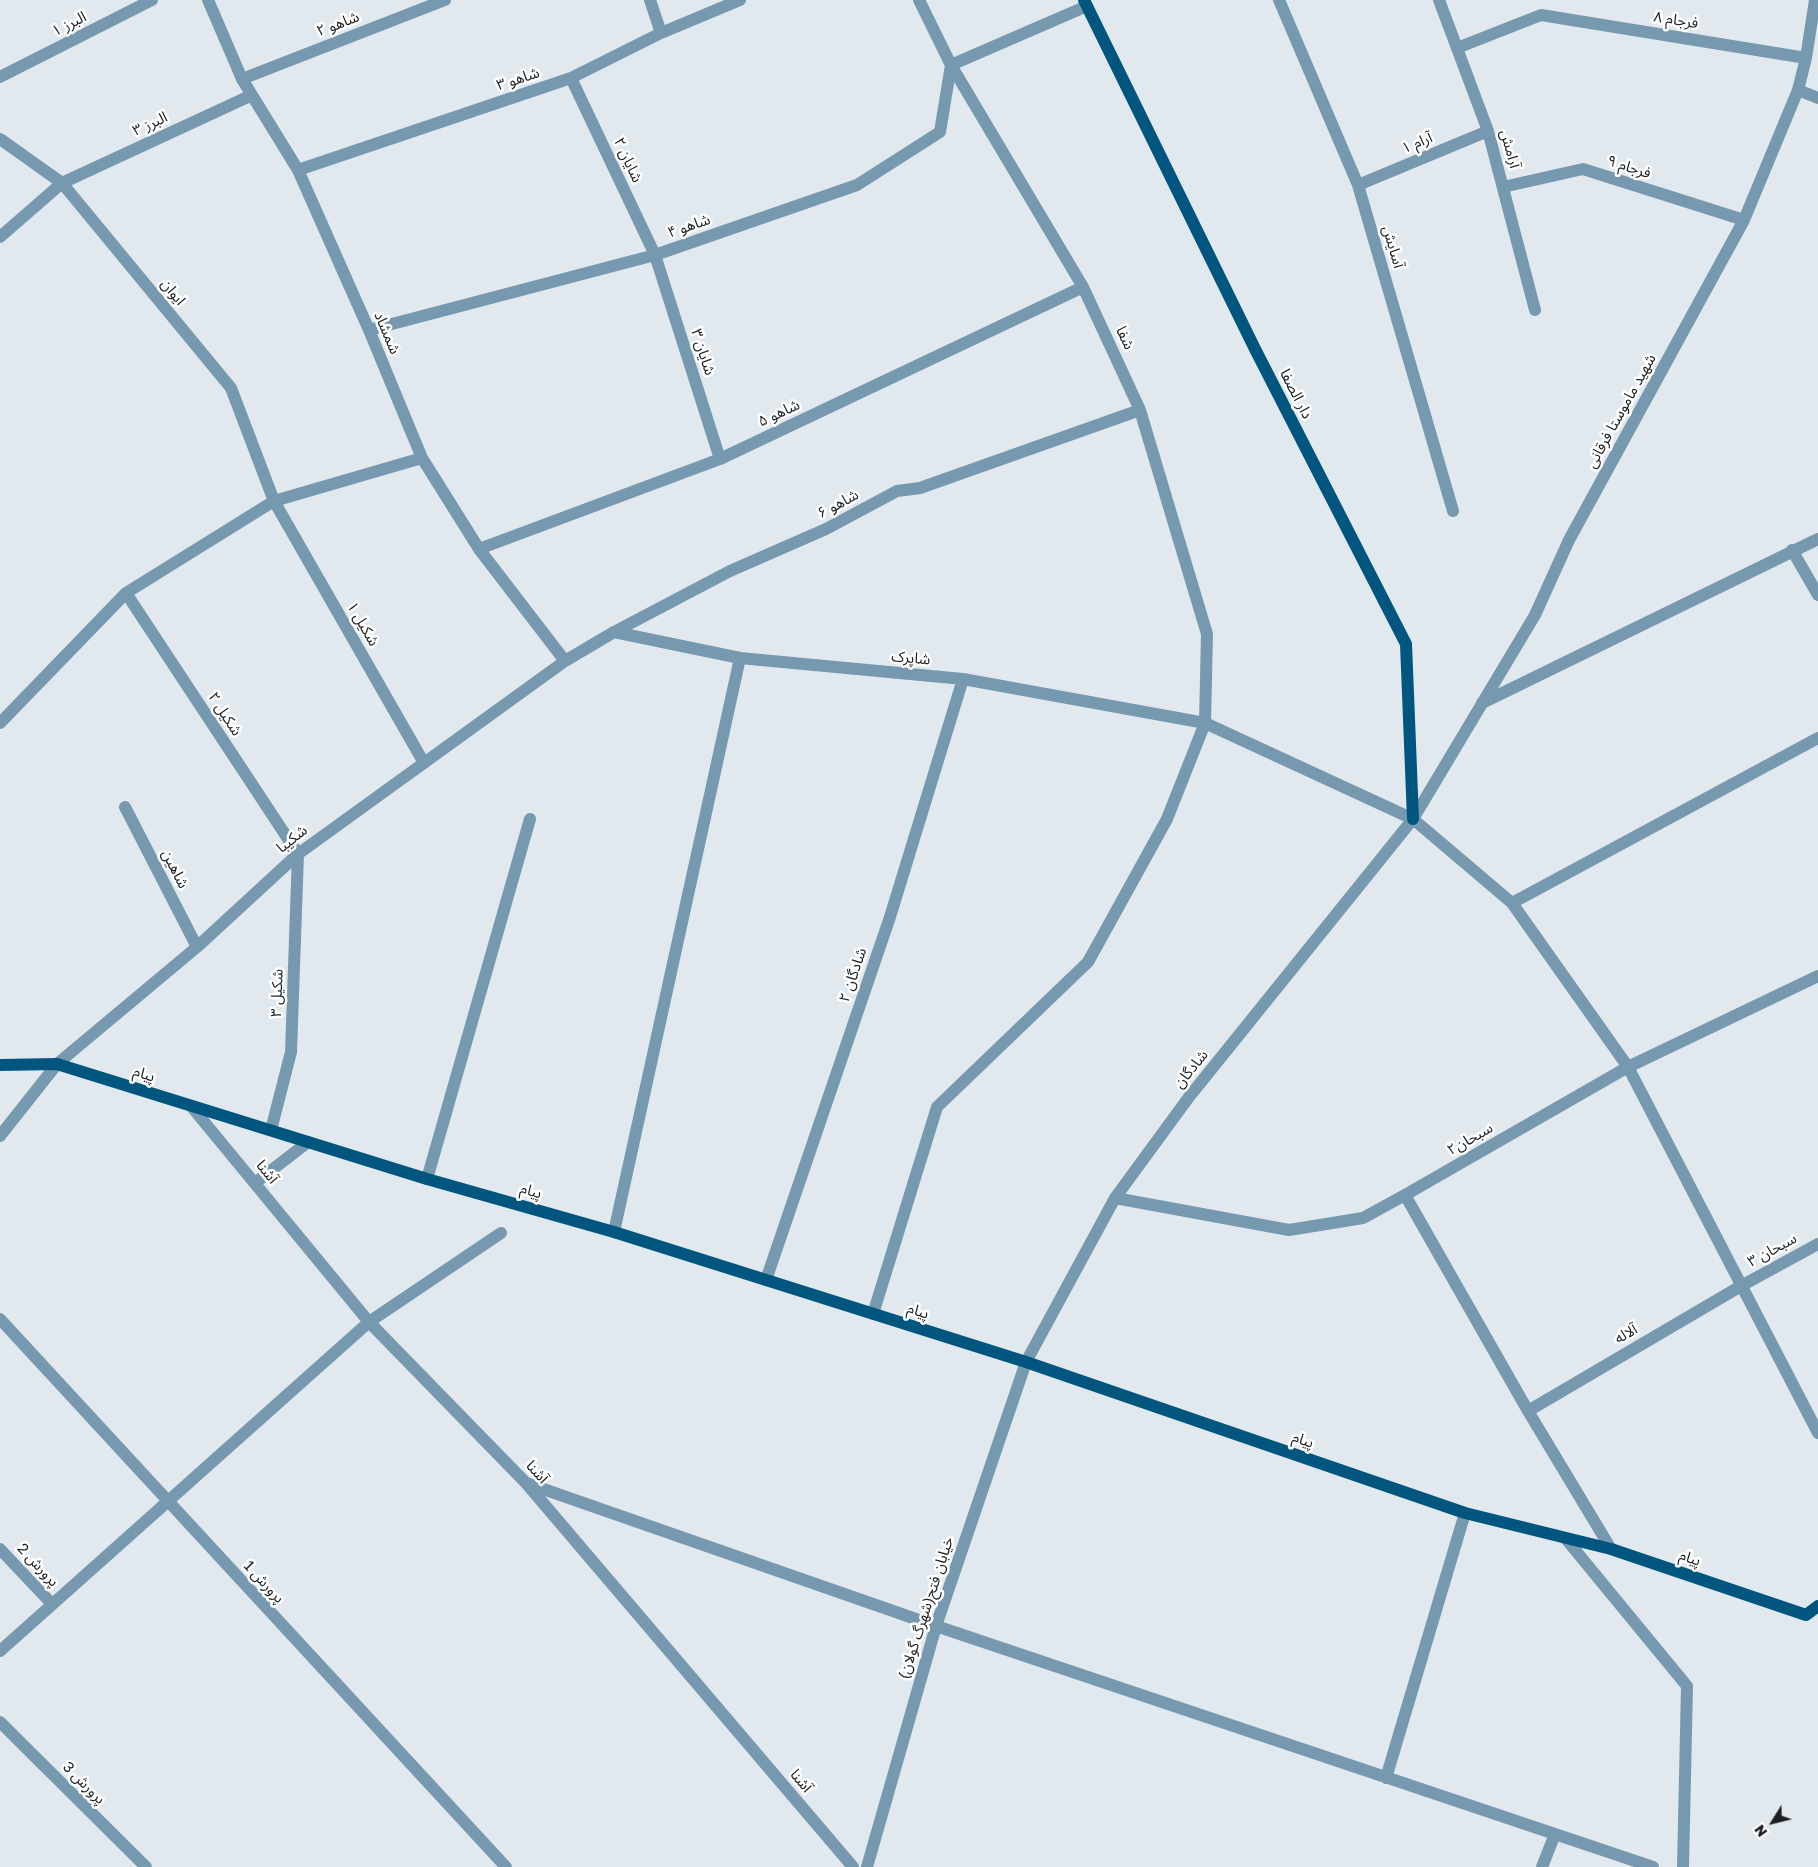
<!DOCTYPE html>
<meta charset="utf-8">
<style>
body{margin:0}
#map{position:relative;width:1818px;height:1867px;overflow:hidden;background:#e1e9ef;font-family:"Golos Text",sans-serif}
canvas{display:block}
.north{position:absolute;left:1748px;top:1797px;width:50px;height:50px;-webkit-text-stroke:4px #fff;paint-order:stroke;rotate:234deg;font-size:14px;font-weight:700;line-height:20px;text-align:center;color:#1d2022}
.north::after{content:'';display:block;margin:auto;width:18px;height:22px;background:#1d2022;clip-path:polygon(50% 0,100% 100%,50% 72%,0 100%)}
</style>
<div id="map">
<canvas width="1818" height="1867"></canvas>
<div class="north">N</div>
</div>
<script>
const g = document.querySelector('canvas').getContext('2d');
g.lineJoin = 'round';
const toPath = rows => new Path2D(rows.map(r => 'M' + r).join(''));
function stroke(path, color, width, dash) { g.strokeStyle = color; g.lineWidth = width; g.lineCap = dash ? 'butt' : 'round'; g.setLineDash(dash || []); g.stroke(path); }
function drawText(font, color, halo, rows, align = 'center') {
  g.font = font + ' "Golos Text","Noto Sans Arabic",sans-serif'; g.lineWidth = 5; g.setLineDash([]); g.textBaseline = 'middle'; g.strokeStyle = halo; g.fillStyle = color; for (const [text, x, y, turn = 0] of rows) {
    g.save(); g.translate(x, y); g.rotate((+turn || 0) * Math.PI / 180); g.textAlign = isNaN(turn) ? turn : align; if (halo) g.strokeText(text, 0, 0); g.fillText(text, 0, 0); g.restore();
  }
}
stroke(toPath([
 [208,0,242,79,298,170,369,330,422,458,479,549,565,661],
 [650,0,661,33],
 [1279,0,1358,185,1453,511],
 [1439,0,1488,131,1535,310],
 [1457,48,1541,15,1806,58],
 [0,77,152,0],
 [571,78,655,255,720,459],
 [242,79,445,0],
 [1798,90,1818,98],
 [0,139,62,183,231,388,274,501,424,763],
 [298,170,571,78,661,33,740,0],
 [1358,185,1488,131],
 [1503,187,1583,169,1744,220],
 [0,237,62,183,252,95],
 [369,330,655,255,857,185,940,132,951,65,1087,6],
 [479,549,720,459,1083,287],
 [1792,550,1818,595],
 [126,593,298,854],
 [614,632,740,658,963,679,1205,723,1413,819,1512,903,1628,1067,1818,1433],
 [1482,703,1818,539],
 [0,723,126,593,274,501,422,458],
 [125,807,197,947],
 [1512,903,1818,738],
 [191,1106,369,1322,526,1483,853,1867],
 [271,1130,291,1052,298,854],
 [0,1136,57,1064,197,947,298,854,565,661,614,632,730,571,826,529,897,491,920,488,1140,410],
 [427,1179,530,819],
 [255,1183,308,1142],
 [1405,1195,1528,1411,1611,1549],
 [1115,1198,1289,1230,1363,1218,1405,1195,1628,1067,1818,976],
 [614,1232,740,658],
 [766,1280,890,917,963,679],
 [873,1314,937,1107,1088,962,1167,819,1205,723,1207,634,1140,410,1083,287,951,65,919,0],
 [0,1319,506,1867],
 [1528,1411,1741,1286,1818,1244],
 [526,1483,936,1626,1653,1867],
 [1566,1539,1687,1686,1683,1867],
 [0,1549,52,1604],
 [0,1651,369,1322,501,1233],
 [0,1722,146,1867],
 [1386,1778,1465,1513],
 [867,1867,936,1626,1026,1362,1115,1198,1189,1097,1413,819,1535,615,1569,540,1744,220,1798,90,1806,58,1815,0],
 [1542,1867,1555,1834]
]), '#7799b0', 12);
stroke(toPath([
 [1084,0,1255,349,1406,644,1413,819],
 [0,1065,57,1064,427,1179,614,1232,1026,1362,1465,1513,1611,1549,1806,1615,1818,1606]
]), '#00567e', 12);
drawText('15px', '#1d2022', '#fff', [
 ["فرجام ۸",1676,20,9],
 ["البرز ۱",69,24,-27],
 ["شاهو ۲",338,24,-21],
 ["شاهو ۳",518,79,-18],
 ["البرز ۳",150,124,-25],
 ["آرام ۱",1417,143,-23],
 ["آرامش",1510,149,75],
 ["شایان ۲",628,160,65],
 ["فرجام ۹",1629,167,18],
 ["شاهو ۴",689,226,-19],
 ["آسایش",1393,247,74],
 ["ایوان",173,292,51],
 ["شمشاد",387,333,67],
 ["شفا",1125,338,65],
 ["شایان ۳",703,352,72],
 ["دار الصفا",1296,394,63],
 ["شهید ماموستا فرقانی",1621,411,-61],
 ["شاهو ۵",779,413,-25],
 ["شاهو ۶",838,504,-28],
 ["شکیل ۱",363,624,60],
 ["شاپرک",911,658,5],
 ["شکیل ۲",225,714,57],
 ["شکیبا",292,839,-39],
 ["شاهین",175,869,63],
 ["شادگان ۲",853,975,-71],
 ["شکیل ۳",277,993,-88],
 ["شادگان",1191,1069,-51],
 ["پیام",144,1074,17],
 ["سبحان۲",1470,1139,-30],
 ["آشنا",267,1172,51],
 ["پیام",531,1191,16],
 ["سبحان ۳",1772,1250,-29],
 ["پیام",918,1311,17],
 ["آلاله",1626,1334,-30],
 ["پیام",1303,1440,19],
 ["آشنا",537,1472,48],
 ["پیام",1690,1558,19],
 ["پرورش 2",38,1565,47],
 ["پرورش 1",264,1582,47],
 ["خیابان فتح(شهرگ گولان)",926,1608,-72],
 ["آشنا",801,1781,50],
 ["پرورش 3",84,1783,45]
]);
</script>
